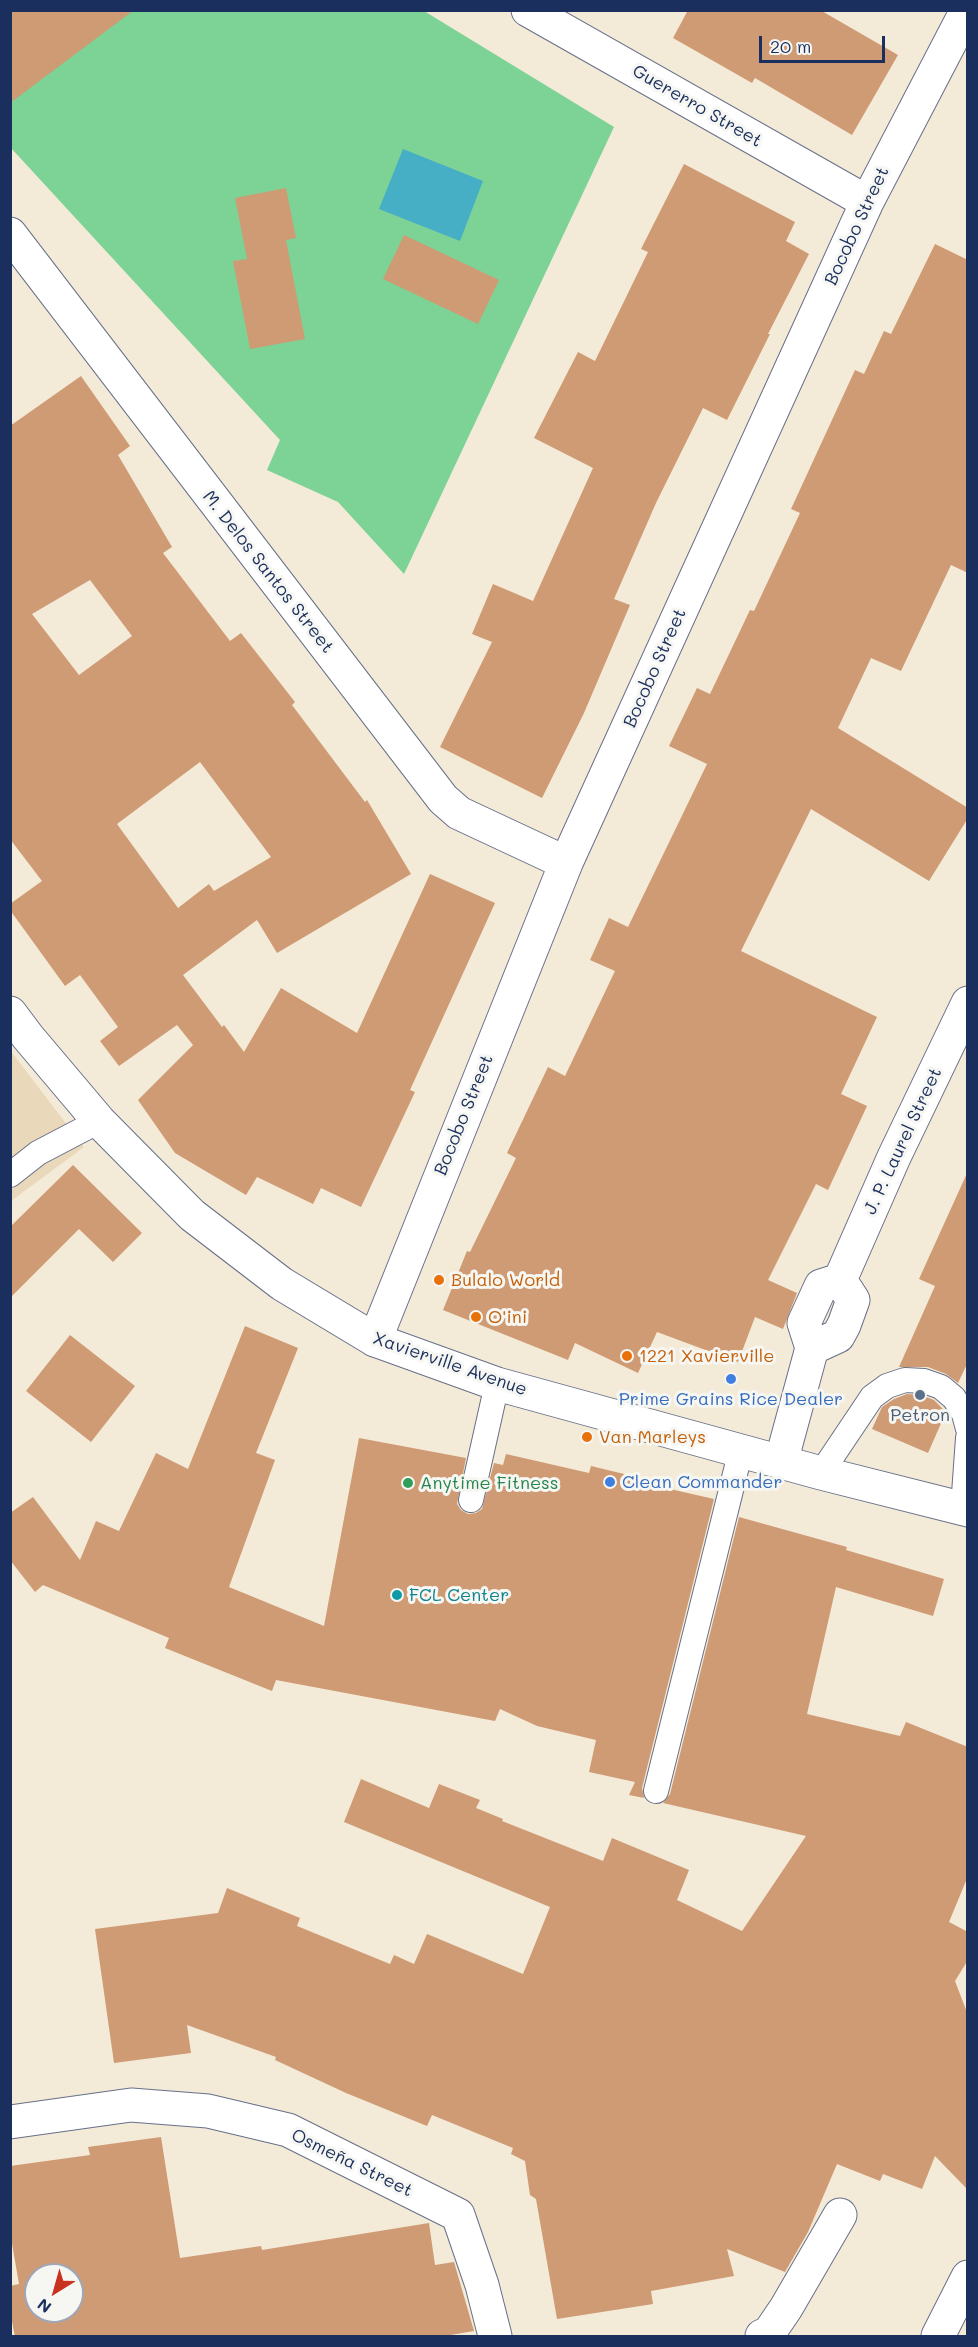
<!DOCTYPE html>
<meta charset="utf-8">
<style>
body{margin:0}
#map{position:relative;width:978px;height:2347px;overflow:hidden;background:#f3ead8;font-family:Mali,sans-serif}
canvas{display:block}
.frame{position:absolute;inset:0;border:12px solid #1b2f5e;pointer-events:none}
.north{position:absolute;left:24px;top:2263px;width:60px;height:60px;box-sizing:border-box;background:#f6f6f2;border:2px solid #9ea6b7;border-radius:50%;rotate:217deg;font-size:16px;font-weight:700;line-height:24px;text-align:center;color:#1b2f5e}
.north::after{content:'';display:block;margin:auto;width:21px;height:27px;background:#c8321e;clip-path:polygon(50% 0,100% 100%,50% 72%,0 100%)}
.scale{position:absolute;left:759px;top:36px;width:126px;height:27px;box-sizing:border-box;border:3px solid #1b2f5e;border-top:0;padding-left:8px;font-size:18px;line-height:21px;white-space:nowrap;color:#1b2f5e;-webkit-text-stroke:4px #f6f6f2;paint-order:stroke}
</style>
<div id="map">
<canvas width="978" height="2347"></canvas>
<div class="frame"></div>
<div class="north">N</div>
<div class="scale">20 m</div>
</div>
<script>
const g = document.querySelector('canvas').getContext('2d');
g.lineJoin = 'round';
function fill(path, color) { g.fillStyle = color; g.fill(path, 'evenodd'); }
const toPath = rows => new Path2D(rows.map(r => 'M' + r).join(''));
function stroke(path, color, width, dash) { g.strokeStyle = color; g.lineWidth = width; g.lineCap = dash ? 'butt' : 'round'; g.setLineDash(dash || []); g.stroke(path); }
function drawText(font, color, halo, rows, align = 'center') {
  g.font = font + ' Mali,sans-serif'; g.lineWidth = 6; g.setLineDash([]); g.textBaseline = 'middle'; g.strokeStyle = halo; g.fillStyle = color; for (const [text, x, y, turn = 0] of rows) {
    g.save(); g.translate(x, y); g.rotate((+turn || 0) * Math.PI / 180); g.textAlign = isNaN(turn) ? turn : align; if (halo) g.strokeText(text, 0, 0); g.fillText(text, 0, 0); g.restore();
  }
}
fill(toPath([
 [10,1050,84,1147,11,1201,10,1201]
]), '#ead8ba');
fill(toPath([
 [11,10,424,11,614,127,404,574,338,502,267,470,280,440,11,148]
]), '#7dd296');
fill(toPath([
 [403,149,483,181,460,241,379,209]
]), '#46afc6');
fill(toPath([
 [10,10,134,10,10,103],
 [688,10,820,10,898,55,852,135,755,78,752,83,673,38],
 [684,164,795,222,786,241,809,254,768,334,770,334,727,420,703,408,656,503,614,599,630,605,584,713,542,798,440,747,492,642,472,634,493,584,533,601,593,468,534,438,578,352,595,361,648,252,641,249],
 [286,188,296,238,286,240,305,339,250,349,233,261,247,259,235,198],
 [404,235,499,280,478,324,383,279],
 [935,244,968,260,968,573,951,565,901,671,871,658,838,728,968,808,968,818,929,881,811,809,741,951,877,1017,841,1094,867,1106,828,1190,816,1184,768,1280,797,1293,783,1329,755,1317,738,1362,657,1332,638,1373,575,1343,568,1360,443,1310,467,1251,470,1252,516,1158,507,1153,548,1067,565,1076,615,971,590,960,609,918,628,927,707,764,669,746,697,688,710,694,750,610,754,611,800,513,791,509,855,370,864,374,884,331,891,334],
 [81,376,130,446,118,455,172,547,163,553,230,641,241,633,295,702,292,705,365,802,367,800,411,874,277,953,257,920,183,975,222,1027,224,1025,244,1052,281,988,357,1033,430,874,495,903,410,1090,415,1092,361,1207,321,1188,313,1204,257,1177,246,1195,175,1153,138,1100,193,1045,177,1025,119,1066,100,1041,118,1027,80,975,65,986,10,910,10,904,42,881,10,839,10,426],
 [90,580,132,636,79,675,32,614],
 [200,762,271,857,214,891,209,884,178,908,117,824],
 [73,1165,142,1233,113,1262,79,1229,10,1298,10,1227],
 [968,1171,968,1362,958,1383,946,1374,928,1367,899,1367,935,1286,919,1279],
 [245,1326,298,1348,256,1453,275,1460,229,1587,324,1626,359,1438,466,1458,457,1504,461,1510,468,1514,476,1513,482,1509,494,1463,503,1465,506,1454,589,1473,591,1466,649,1480,648,1484,714,1499,642,1788,644,1798,629,1795,635,1782,589,1772,596,1740,537,1726,500,1709,495,1721,276,1680,272,1691,165,1648,169,1638,43,1585,35,1592,10,1560,10,1513,33,1497,80,1560,96,1521,119,1531,156,1453,188,1469],
 [70,1335,135,1386,91,1442,26,1391],
 [907,1394,921,1395,934,1400,946,1412,928,1453,872,1429,882,1407,894,1399],
 [739,1517,847,1547,846,1550,944,1579,933,1616,836,1587,807,1714,900,1736,906,1722,968,1747,968,1876,949,1922,968,1932,968,1960,955,1981,968,2015,968,2190,935,2156,922,2189,883,2174,880,2181,837,2164,808,2232,785,2272,727,2249,734,2276,651,2291,653,2304,557,2319,536,2199,530,2195,525,2161,511,2154,513,2148,432,2115,427,2126,346,2093,275,2060,276,2057,187,2025,191,2053,114,2063,95,1929,218,1913,227,1888,300,1918,297,1926,390,1964,394,1955,414,1964,427,1934,523,1974,550,1907,344,1822,361,1779,429,1808,439,1784,480,1800,476,1808,503,1819,502,1821,603,1861,612,1838,689,1870,677,1900,742,1931,806,1836,663,1803,670,1794],
 [161,2137,180,2258,261,2246,262,2250,429,2223,435,2265,454,2262,474,2331,439,2337,15,2337,10,2311,10,2286,19,2284,10,2232,10,2166,90,2155,88,2147],
 [36,2275,72,2275,72,2311,36,2311]
]), '#cf9b74');
const service = toPath([
 [10,1175,38,1153,99,1121],
 [821,1473,872,1397,887,1386,905,1380,924,1381,941,1387,954,1398,964,1414,968,1429],
 [471,1500,497,1384],
 [963,1508,968,1438],
 [656,1791,741,1450]
]);
const minor = toPath([
 [528,10,867,202],
 [10,234,443,799,459,813,566,863],
 [375,1340,566,863,867,202,967,10],
 [812,1348,838,1336,844,1325,853,1300,840,1280],
 [781,1462,812,1348,804,1323,821,1286,840,1280,894,1157,968,1003],
 [10,2122,131,2105,208,2111,288,2130,458,2215,482,2285,495,2336],
 [762,2336,769,2333,786,2308,840,2215],
 [938,2336,968,2277]
]);
const secondary = toPath([
 [10,1013,28,1037,99,1121,192,1215,282,1284,375,1340,497,1384,821,1473,968,1510]
]);
stroke(service, '#677089', 26);
stroke(minor, '#677089', 35);
stroke(secondary, '#677089', 35);
stroke(service, '#fff', 24);
stroke(minor, '#fff', 33);
stroke(secondary, '#fff', 33);
for (const [x, y, r, color] of [
 [439,1280,6,"#e8710a"],
 [476,1317,6,"#e8710a"],
 [627,1356,6,"#e8710a"],
 [731,1379,6,"#3f7fe0"],
 [920,1395,6,"#5c6f8a"],
 [587,1437,6,"#e8710a"],
 [610,1482,6,"#3f7fe0"],
 [408,1483,6,"#2e9e5b"],
 [397,1595,6,"#0f9aa8"]
]) { const dot = new Path2D(); dot.arc(x, y, r, 0, 2 * Math.PI); g.fillStyle = color; g.fill(dot); stroke(dot, '#f6f6f2', 2); }
drawText('18px', '#1b2f5e', '#f6f6f2', [
 ["Guererro Street",697,106,30],
 ["Bocobo Street",857,226,-65],
 ["M. Delos Santos Street",268,572,52],
 ["Bocobo Street",655,668,-66],
 ["Bocobo Street",464,1115,-68],
 ["J. P. Laurel Street",903,1141,-65],
 ["Xavierville Avenue",450,1364,19],
 ["Osmeña Street",352,2163,26]
]);
drawText('18px', '#c56008', '#f6f6f2', [
 ["Bulalo World",451,1280],
 ["O'ini",488,1317],
 ["1221 Xavierville",639,1356],
 ["Van Marleys",599,1437]
], 'left');
drawText('18px', '#366cbe', '#f6f6f2', [
 ["Prime Grains Rice Dealer",731,1399],
 ["Clean Commander",622,1482,"left"]
]);
drawText('18px', '#4e5e75', '#f6f6f2', [
 ["Petron",920,1415]
]);
drawText('18px', '#27864d', '#f6f6f2', [
 ["Anytime Fitness",420,1483]
], 'left');
drawText('18px', '#0d838f', '#f6f6f2', [
 ["FCL Center",409,1595]
], 'left');
</script>
